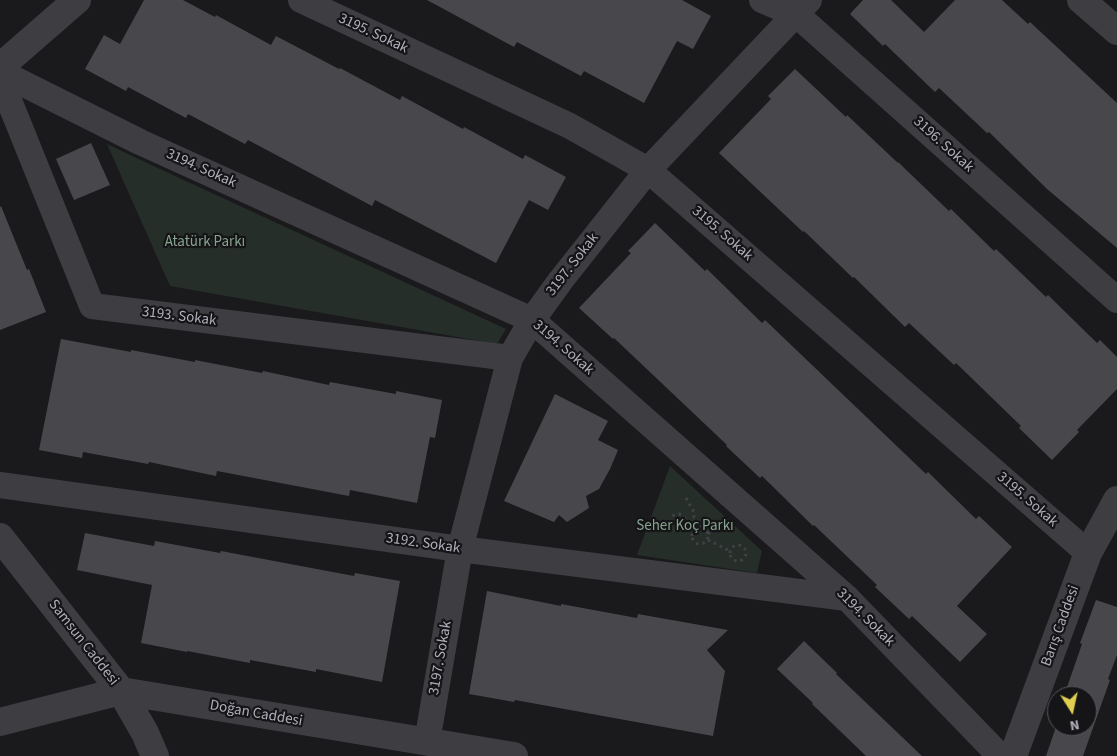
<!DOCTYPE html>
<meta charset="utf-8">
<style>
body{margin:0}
#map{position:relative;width:1117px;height:756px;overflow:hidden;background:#1a1a1c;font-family:"Source Sans 3",sans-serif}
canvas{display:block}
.north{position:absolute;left:1047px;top:686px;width:50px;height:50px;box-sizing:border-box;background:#151517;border:1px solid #525358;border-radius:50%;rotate:170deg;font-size:14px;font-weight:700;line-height:20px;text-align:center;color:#aeafba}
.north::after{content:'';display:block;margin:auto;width:18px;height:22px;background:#dfce4f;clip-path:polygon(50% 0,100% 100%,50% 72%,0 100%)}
</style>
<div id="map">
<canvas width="1117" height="756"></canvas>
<div class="north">N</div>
</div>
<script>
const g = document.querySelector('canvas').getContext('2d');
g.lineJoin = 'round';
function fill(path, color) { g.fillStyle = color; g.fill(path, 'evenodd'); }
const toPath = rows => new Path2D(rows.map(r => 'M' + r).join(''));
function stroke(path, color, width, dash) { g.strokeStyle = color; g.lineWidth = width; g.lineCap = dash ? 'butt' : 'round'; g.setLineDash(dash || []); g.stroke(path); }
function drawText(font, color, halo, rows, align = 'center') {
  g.font = font + ' "Source Sans 3",sans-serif'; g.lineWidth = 4.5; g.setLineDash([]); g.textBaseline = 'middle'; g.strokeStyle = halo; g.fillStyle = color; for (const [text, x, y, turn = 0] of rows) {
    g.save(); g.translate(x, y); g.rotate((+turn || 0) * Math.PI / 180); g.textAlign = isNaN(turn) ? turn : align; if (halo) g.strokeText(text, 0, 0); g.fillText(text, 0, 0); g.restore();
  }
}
fill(toPath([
 [107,144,160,169,506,329,497,344,170,286],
 [670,466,762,551,757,573,637,555]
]), '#262e29');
fill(toPath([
 [144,0,183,0,215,17,216,15,271,45,276,36,339,69,340,68,400,100,402,96,463,129,464,127,523,159,525,155,566,177,548,210,529,200,496,263,375,200,372,206,248,140,245,144,188,114,186,118,128,87,126,91,85,69,104,35,120,44],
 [427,0,682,0,711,16,693,49,677,41,644,103,584,71,581,76,517,42,514,47],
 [863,0,891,0,924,32,955,0,1002,0,1028,24,1030,22,1117,103,1117,248,1047,189,989,132,987,133,939,88,935,92,885,44,883,46,850,14],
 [795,69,846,117,847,115,898,163,898,162,949,211,951,209,994,251,996,249,1046,297,1048,295,1097,343,1100,340,1117,357,1117,389,1077,430,1079,432,1052,460,1019,428,1021,426,956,363,954,365,909,323,905,327,854,277,853,278,804,231,803,232,719,153,771,99,768,96],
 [91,143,110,185,74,200,56,159],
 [1,206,27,270,29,269,46,312,0,330,0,207],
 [655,223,705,271,707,269,762,323,765,320,926,474,928,472,976,519,979,516,1012,547,957,606,987,634,960,662,912,616,909,619,875,587,877,585,814,525,813,526,762,476,760,478,726,446,727,445,614,338,613,339,579,308,631,253,628,251],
 [61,339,131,352,131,350,195,362,195,360,262,373,263,371,329,385,330,382,396,394,396,391,442,400,435,438,430,437,417,503,350,490,349,496,217,471,216,476,149,462,148,464,83,452,82,458,39,450],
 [555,394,608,421,598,440,618,450,610,469,599,489,586,496,589,508,567,522,559,515,554,522,504,501],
 [85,533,154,546,155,541,220,553,221,551,354,576,355,573,400,581,382,682,316,669,316,672,250,660,250,663,187,651,187,652,141,643,152,585,77,570],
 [487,591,561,606,561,604,637,618,638,614,728,630,707,650,725,671,713,736,515,700,514,702,469,694],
 [1096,600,1117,607,1117,655,1108,679,1110,680,1083,756,1046,756,1057,724,1057,726,1087,726,1087,696,1064,696,1082,644,1080,643],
 [804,641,837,673,836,674,922,756,866,756,812,704,813,703,777,669]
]), '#48474c');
stroke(toPath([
 [686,498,694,512,694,517,696,520,700,523,706,522,710,517,710,516],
 '670 522a8 8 0 1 1 16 0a8 8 0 1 1-16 0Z',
 '692 536a8 8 0 1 1 16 0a8 8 0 1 1-16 0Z',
 [708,534,718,523],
 [708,540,730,551],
 '730 553a8 8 0 1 1 16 0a8 8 0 1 1-16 0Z'
]), '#414247', 3, [2.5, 4]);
stroke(toPath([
 [301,0,570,126,648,170,1088,553],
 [762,0,797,15,1117,300],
 [0,72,140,142,532,320,847,598,1000,756],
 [0,78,92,306,510,358],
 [0,485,460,549,847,598],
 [427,742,460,549,510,358,532,320,561,280,648,170,809,0]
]), '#3e3d42', 26);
stroke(toPath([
 [1081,0,1117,31],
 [0,67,77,0],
 [0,537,121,691,145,733,155,756],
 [0,722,121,691,514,756],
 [1013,756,1088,553,1117,500]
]), '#3e3d42', 28);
drawText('15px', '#aeafba', '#151517', [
 ["3195. Sokak",373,34,25],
 ["3196. Sokak",943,145,42],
 ["3194. Sokak",201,169,24],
 ["3195. Sokak",722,234,41],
 ["3197. Sokak",573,265,-52],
 ["3193. Sokak",179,317,7],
 ["3194. Sokak",563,348,41],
 ["3195. Sokak",1027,500,41],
 ["3192. Sokak",423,544,8],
 ["3194. Sokak",865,618,45],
 ["Barış Caddesi",1061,626,-70],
 ["Samsun Caddesi",83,643,52],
 ["3197. Sokak",441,658,-80],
 ["Doğan Caddesi",256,714,10]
]);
drawText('15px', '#87a38f', '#151517', [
 ["Atatürk Parkı",205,243],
 ["Seher Koç Parkı",685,527]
]);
</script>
